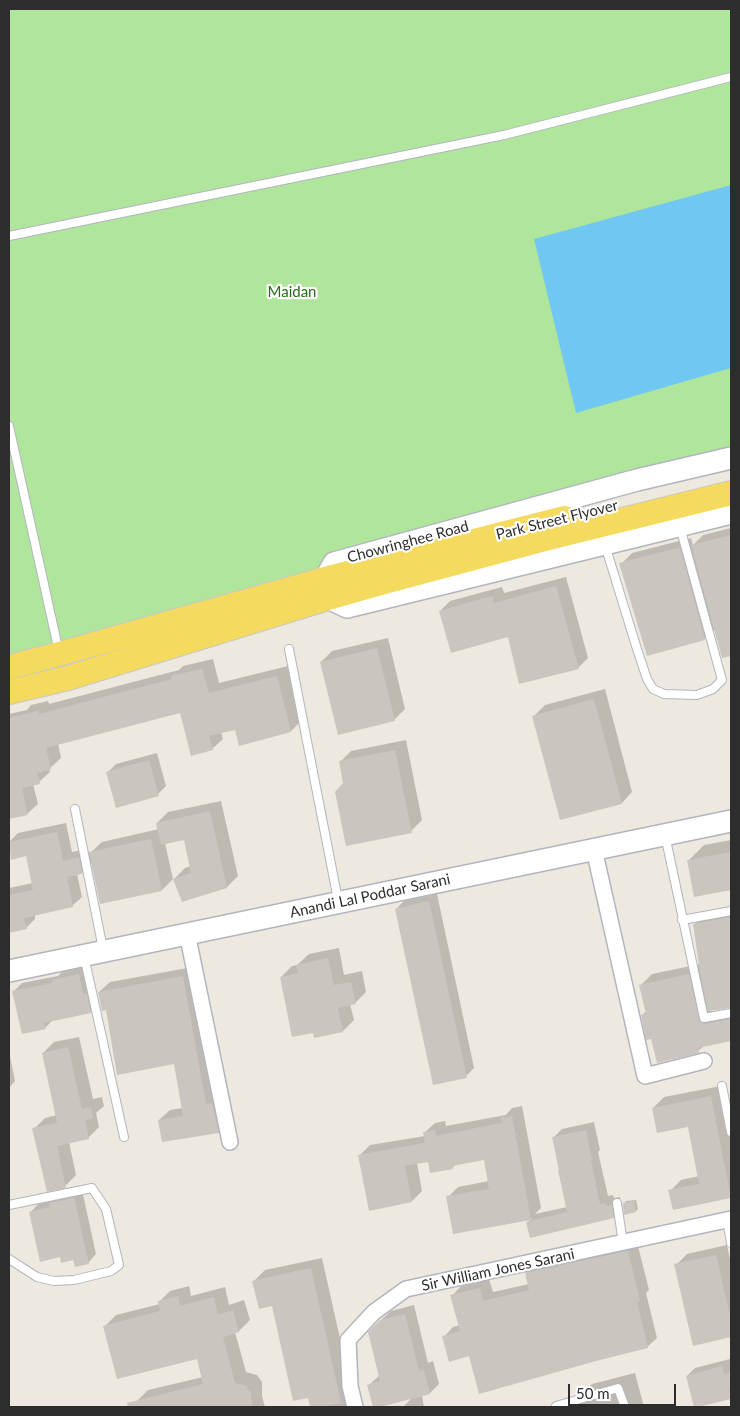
<!DOCTYPE html>
<style>
body{margin:0}
#map{position:relative;width:740px;height:1416px;overflow:hidden;background:#eee9df;font-family:Lato,sans-serif}
canvas{display:block}
.frame{position:absolute;inset:0;border:10px solid #2d2d2d;pointer-events:none}
.scale{position:absolute;left:568px;top:1384px;width:108px;height:22px;box-sizing:border-box;border:2px solid #2d2d2d;border-top:0;padding-left:6px;font-size:15px;line-height:18px;white-space:nowrap;color:#2d2d2d;-webkit-text-stroke:4px #fff;paint-order:stroke}
</style>
<div id="map">
<canvas width="740" height="1416"></canvas>
<div class="frame"></div>
<div class="scale">50 m</div>
</div>
<script>
const g = document.querySelector('canvas').getContext('2d');
g.lineJoin = 'round';
function fill(path, color) { g.fillStyle = color; g.fill(path, 'evenodd'); }
const toPath = rows => new Path2D(rows.map(r => 'M' + r).join(''));
function stroke(path, color, width, dash) { g.strokeStyle = color; g.lineWidth = width; g.lineCap = dash ? 'butt' : 'round'; g.setLineDash(dash || []); g.stroke(path); }
function drawText(font, color, halo, rows, align = 'center') {
  g.font = font + ' Lato,sans-serif'; g.lineWidth = 4.5; g.setLineDash([]); g.textBaseline = 'middle'; g.strokeStyle = halo; g.fillStyle = color; for (const [text, x, y, turn = 0] of rows) {
    g.save(); g.translate(x, y); g.rotate((+turn || 0) * Math.PI / 180); g.textAlign = isNaN(turn) ? turn : align; if (halo) g.strokeText(text, 0, 0); g.fillText(text, 0, 0); g.restore();
  }
}
fill(toPath([
 [9,9,731,9,731,455,9,663]
]), '#b0e69b');
fill(toPath([
 [731,185,731,368,576,413,534,239]
]), '#70c8f2');
fill(toPath([
 [731,528,731,655,723,657,715,629,705,639,621,564,632,553,691,538,693,545,703,535],
 [566,577,588,658,578,668,509,635,440,611,450,601,502,587,504,593],
 [388,638,405,709,394,720,321,662,332,651],
 [213,659,219,683,288,666,301,721,291,731,236,728,221,732,223,739,212,749,181,711,58,743,61,758,49,769,50,772,39,782,33,784,38,804,27,814,9,818,9,714,27,710,31,705,48,701,49,704,179,670,183,666],
 [605,689,632,792,622,803,534,716,545,705],
 [406,740,422,820,411,831,340,762,351,751],
 [157,753,166,786,158,794,108,772,116,764],
 [221,801,238,876,227,887,174,879,185,868,191,866,185,839,165,843,173,879,162,890,93,862,82,873,77,874,82,897,72,906,35,914,35,919,26,928,9,932,9,888,33,883,27,855,12,858,9,842,18,833,66,823,72,852,88,849,89,854,102,842,159,829,157,823,168,812],
 [731,840,731,889,695,896,688,861,704,845],
 [437,894,474,1068,466,1076,396,909,404,901],
 [731,908,731,1007,708,1010,717,1013,731,1010,731,1039,705,1045,698,1051,652,1037,642,1015,647,1011,641,985,652,974,700,964,695,924,706,913],
 [339,948,344,975,362,971,366,992,355,1003,350,1004,354,1020,343,1031,281,977,292,966,297,965,309,954],
 [87,966,91,987,95,986,98,1004,90,1012,53,1020,45,1028,14,991,22,983,58,976,62,972],
 [193,967,228,1121,218,1132,159,1120,170,1110,183,1108,175,1063,107,1009,99,992,110,982],
 [79,1037,93,1099,102,1097,104,1106,96,1113,99,1127,88,1138,69,1142,76,1175,65,1186,34,1129,45,1118,57,1115,43,1053,54,1042],
 [9,1051,15,1081,9,1088],
 [721,1086,731,1135,731,1196,670,1191,681,1180,699,1176,689,1125,653,1108,664,1097],
 [522,1106,541,1208,535,1214,567,1207,554,1137,562,1129,594,1122,600,1150,598,1152,608,1196,613,1195,614,1198,620,1197,621,1208,613,1217,528,1222,532,1218,454,1232,448,1197,458,1187,489,1181,485,1159,457,1164,452,1168,429,1160,417,1163,422,1191,412,1201,370,1209,359,1156,370,1145,425,1136,424,1133,435,1123,445,1121,446,1126,473,1121,506,1115,512,1108],
 [82,1190,96,1254,88,1263,61,1256,30,1213,38,1204,52,1201,59,1195],
 [636,1200,638,1209,636,1211,624,1204,626,1201],
 [637,1242,649,1290,646,1293,657,1338,647,1347,595,1360,470,1354,444,1337,453,1327,460,1325,452,1296,461,1286,489,1279,493,1292,529,1284,526,1273,536,1264],
 [727,1245,731,1264,731,1336,694,1344,676,1265,687,1254],
 [322,1258,354,1401,359,1407,311,1407,309,1397,273,1305,254,1281,265,1270],
 [189,1286,191,1296,225,1287,229,1305,244,1300,250,1320,239,1331,235,1332,246,1372,257,1375,262,1382,262,1396,265,1407,139,1407,137,1401,148,1390,203,1377,198,1358,105,1326,116,1315,160,1304,159,1302,170,1291],
 [414,1305,428,1363,433,1361,439,1384,430,1393,422,1395,424,1407,403,1407,412,1398,375,1407,369,1385,380,1375,381,1320,391,1311],
 [730,1359,731,1363,730,1398,687,1376,695,1368],
 [635,1373,644,1407,569,1407,592,1384]
]), '#0003');
fill(toPath([
 [731,535,731,656,722,658,691,545],
 [680,548,705,640,647,656,619,563,670,550],
 [556,586,579,669,519,684,508,637,451,653,439,611,492,596,494,603],
 [377,648,395,721,338,735,320,662],
 [202,669,209,693,277,676,291,732,239,746,235,730,209,736,213,750,191,756,180,713,46,748,51,769,37,773,40,784,22,788,28,815,9,819,9,718,38,711,39,714,172,679,171,676],
 [594,699,622,804,560,820,532,716],
 [395,750,412,833,346,846,335,792,343,783,339,761],
 [149,760,159,796,116,808,106,772],
 [210,811,227,888,182,902,173,879,191,873,184,840,161,845,156,823],
 [57,832,63,861,79,857,82,874,67,877,73,907,24,918,27,929,9,933,9,895,33,890,26,856,11,860,9,842],
 [151,839,162,891,100,904,89,852],
 [731,852,731,890,694,897,687,860],
 [429,901,467,1078,433,1085,395,909],
 [731,917,731,1008,708,1011,700,972,693,924],
 [328,958,334,985,351,982,356,1004,338,1008,343,1032,314,1038,313,1033,292,1037,280,977,298,973,296,965],
 [79,974,83,994,87,994,91,1013,44,1023,46,1029,22,1034,12,991,53,983,52,980],
 [689,974,700,1021,705,1024,731,1019,731,1041,698,1048,699,1053,657,1063,651,1039,646,1040,641,1015,646,1014,639,985],
 [183,976,206,1104,212,1103,219,1133,162,1142,158,1120,183,1116,174,1064,117,1075,106,1010,102,1011,98,992],
 [68,1047,82,1109,91,1107,93,1118,85,1120,89,1139,57,1146,66,1188,47,1192,32,1128,57,1123,42,1053],
 [711,1096,731,1198,673,1210,668,1190,699,1184,688,1127,657,1133,652,1108],
 [512,1116,531,1220,453,1234,446,1196,489,1189,484,1160,452,1166,453,1169,430,1173,428,1162,405,1166,412,1202,369,1211,358,1155,425,1143,423,1132,435,1130,436,1136,461,1131,502,1123,501,1118],
 [586,1130,592,1160,591,1160,600,1204,605,1203,606,1206,612,1205,614,1218,530,1238,526,1222,567,1212,558,1170,559,1170,552,1137],
 [74,1198,89,1264,75,1267,73,1260,61,1263,60,1257,40,1262,29,1212,50,1207,49,1203],
 [634,1201,636,1212,624,1215,623,1203],
 [628,1251,640,1301,637,1301,648,1348,596,1361,479,1394,469,1356,449,1362,442,1336,460,1331,450,1295,480,1288,483,1301,529,1290,525,1273],
 [716,1255,731,1320,731,1337,693,1346,674,1264],
 [311,1268,341,1403,321,1407,310,1407,308,1398,293,1401,272,1306,259,1309,252,1281],
 [178,1296,180,1306,214,1297,218,1315,233,1310,239,1332,223,1337,235,1383,246,1386,251,1393,252,1407,128,1407,127,1403,203,1384,197,1359,117,1379,103,1326,160,1311,158,1301],
 [405,1314,419,1371,424,1370,430,1394,380,1407,373,1407,367,1385,380,1381,368,1332,380,1320],
 [722,1366,724,1374,731,1372,731,1389,729,1390,731,1399,698,1407,694,1407,686,1376]
]), '#cac5be');
const lane = toPath([
 [9,236,504,135,731,77],
 [9,426,59,652],
 [605,545,637,649,647,679,653,689,664,694,697,695,713,689,722,680,680,527],
 [289,649,338,900],
 [75,809,103,949],
 [665,835,704,1018,731,1013],
 [682,920,731,911],
 [84,956,124,1137],
 [722,1086,731,1132],
 [617,1203,623,1243],
 [9,1205,92,1188,106,1209,119,1265,111,1271,74,1280,54,1281,37,1277,9,1259],
 [727,1220,731,1243],
 [557,1407,556,1406,618,1388,625,1407]
]);
const street = toPath([
 [594,849,645,1076,704,1061],
 [187,933,230,1142],
 [355,1407,350,1386,348,1340,374,1312,406,1289,731,1219]
]);
const secondary = toPath([
 [325,579,334,563,637,480,731,458],
 [328,598,347,607,731,513],
 [9,971,731,821]
]);
const primary = toPath([
 [9,667,59,654,325,579,565,518],
 [9,692,68,678,328,598,377,584,549,538,731,493]
]);
stroke(lane, '#b3b4c0', 10);
stroke(street, '#b3b4c0', 18);
stroke(secondary, '#b3b4c0', 24);
stroke(primary, '#c8c8c8', 26);
stroke(lane, '#fff', 8);
stroke(street, '#fff', 15);
stroke(secondary, '#fff', 21);
stroke(primary, '#f4da5e', 24);
drawText('15px', '#266d19', '#fff', [
 ["Maidan",292,292]
]);
drawText('15px', '#2d2d2d', '#fff', [
 ["Park Street Flyover",557,520,-14],
 ["Chowringhee Road",408,542,-15],
 ["Anandi Lal Poddar Sarani",370,896,-12],
 ["Sir William Jones Sarani",498,1270,-12]
]);
</script>
